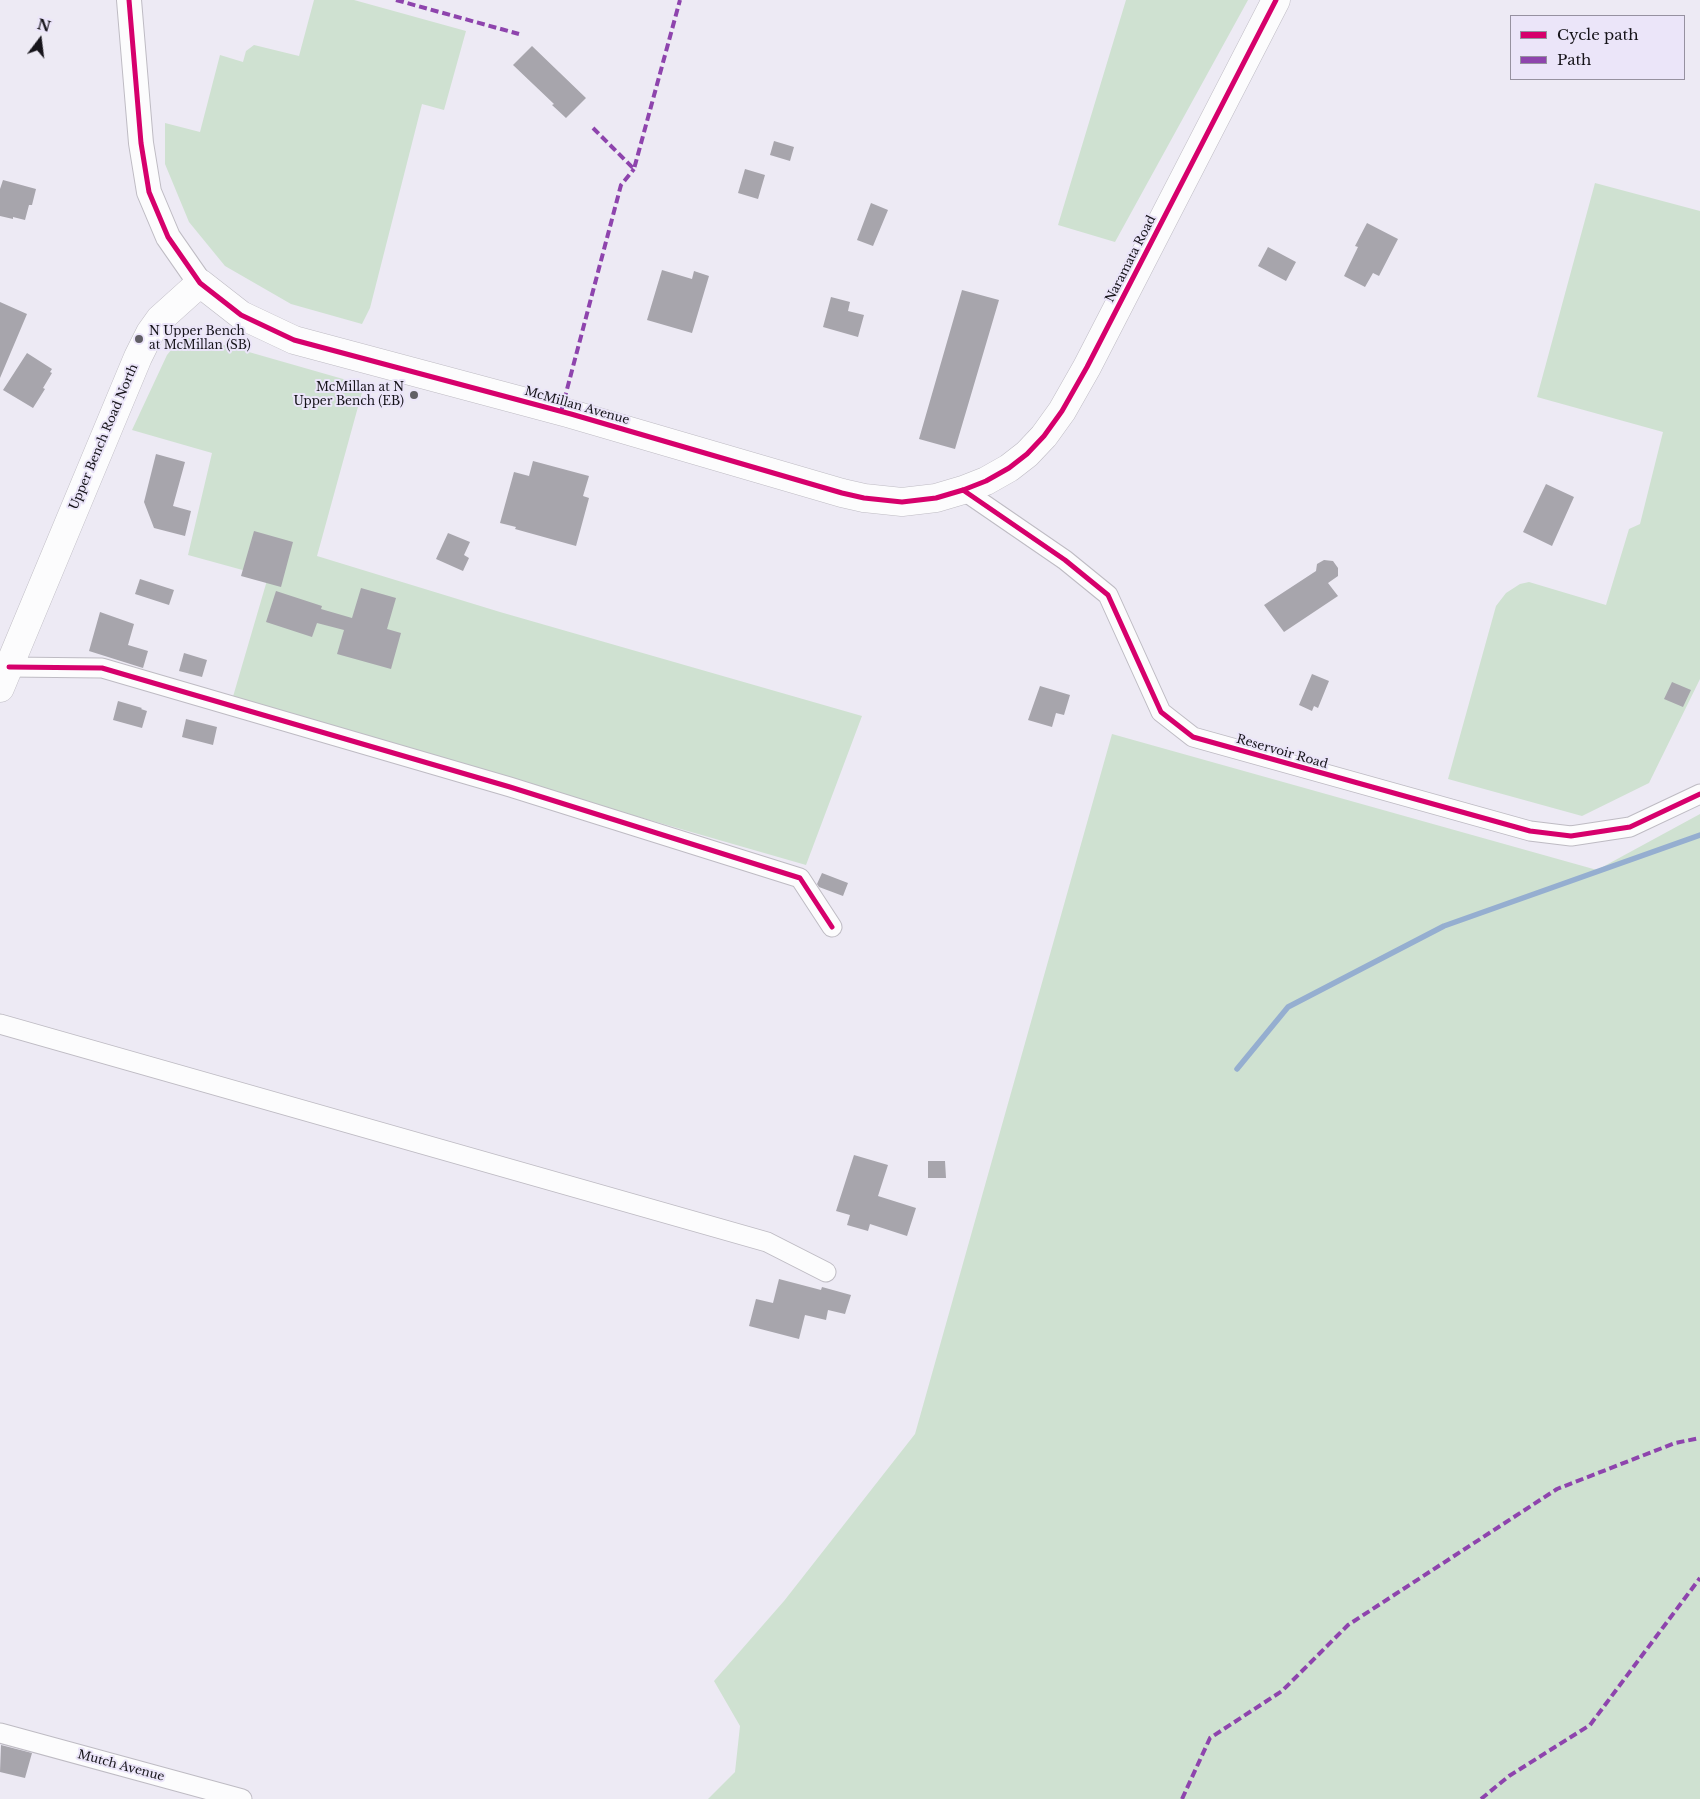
<!DOCTYPE html>
<style>
body{margin:0}
#map{position:relative;width:1700px;height:1799px;overflow:hidden;background:#edeaf4;font-family:"Libre Baskerville",serif}
canvas{display:block}
.legend{position:absolute;left:1510px;top:15px;width:175px;height:65px;box-sizing:border-box;background:#ebe5f9;border:1px solid #9691a0;margin:0;padding:6px 9px;list-style:none;font-size:15px;color:#16141a}
.legend li{display:flex;align-items:center;gap:10px;height:25px}
.legend b{width:25px;border:1px solid #9691a0}
.north{position:absolute;left:15px;top:15px;width:50px;height:50px;-webkit-text-stroke:4px #ebe5f9;paint-order:stroke;rotate:15deg;font-size:14px;font-weight:700;line-height:20px;text-align:center;color:#16141a}
.north::after{content:'';display:block;margin:auto;width:18px;height:22px;background:#16141a;clip-path:polygon(50% 0,100% 100%,50% 72%,0 100%)}
</style>
<div id="map">
<canvas width="1700" height="1799"></canvas>
<ul class="legend">
<li><b style="height:6px;background:#d6006c"></b>Cycle path</li>
<li><b style="height:6px;background:#8e44ad"></b>Path</li>
</ul>
<div class="north">N</div>
</div>
<script>
const g = document.querySelector('canvas').getContext('2d');
g.lineJoin = 'round';
function fill(path, color) { g.fillStyle = color; g.fill(path, 'evenodd'); }
const toPath = rows => new Path2D(rows.map(r => 'M' + r).join(''));
function stroke(path, color, width, dash) { g.strokeStyle = color; g.lineWidth = width; g.lineCap = dash ? 'butt' : 'round'; g.setLineDash(dash || []); g.stroke(path); }
function drawText(font, color, halo, rows, align = 'center') {
  g.font = font + ' "Libre Baskerville",serif'; g.lineWidth = 4; g.setLineDash([]); g.textBaseline = 'middle'; g.strokeStyle = halo; g.fillStyle = color; for (const [text, x, y, turn = 0] of rows) {
    g.save(); g.translate(x, y); g.rotate((+turn || 0) * Math.PI / 180); g.textAlign = isNaN(turn) ? turn : align; if (halo) g.strokeText(text, 0, 0); g.fillText(text, 0, 0); g.restore();
  }
}
fill(toPath([
 [314,0,354,0,466,31,444,110,422,104,370,308,362,324,291,304,225,266,189,222,165,164,165,123,200,132,220,55,243,62,246,51,254,45,299,56],
 [1126,0,1248,0,1115,242,1058,225],
 [1595,183,1700,211,1700,679,1649,783,1582,816,1448,779,1496,606,1506,593,1520,584,1529,582,1606,605,1629,529,1640,524,1663,432,1537,397],
 [186,338,200,338,364,385,317,556,500,612,862,716,806,865,232,700,268,577,188,555,212,453,132,430,167,355,176,344],
 [1112,734,1597,870,1700,814,1700,1799,708,1799,735,1772,740,1726,714,1681,784,1601,915,1434]
]), '#cfe1d1');
stroke(toPath([
 [1237,1069,1288,1007,1444,926,1700,835]
]), '#95aed0', 5.5);
fill(toPath([
 [532,46,586,98,566,118,552,105,554,104,513,65],
 [774,141,794,147,790,161,770,155],
 [745,169,765,175,758,199,738,193],
 [3,180,36,189,32,205,29,205,25,220,13,217,13,219,0,216,0,189],
 [871,203,888,210,873,246,857,240],
 [1367,223,1398,239,1379,276,1373,273,1365,287,1344,276,1358,247,1355,246],
 [1268,247,1296,262,1286,281,1258,266],
 [662,270,692,279,694,271,709,276,692,333,647,320],
 [962,290,999,300,955,449,919,439],
 [831,297,850,302,848,311,864,315,858,337,823,327],
 [0,302,27,314,0,378],
 [27,353,52,369,50,372,52,373,43,388,45,389,33,408,3,390],
 [156,454,185,462,173,506,191,511,185,536,154,528,144,502],
 [533,461,589,476,583,496,589,498,576,546,515,529,516,527,500,523,514,472,529,476],
 [1546,484,1574,497,1552,546,1523,532],
 [254,531,293,542,281,587,241,576],
 [448,533,470,542,464,555,469,558,463,571,436,559],
 [1324,560,1333,561,1338,568,1338,576,1328,583,1338,596,1284,632,1264,605,1316,571,1317,564],
 [140,579,174,590,169,605,135,594],
 [361,588,396,598,387,629,401,633,391,669,337,654,344,630,317,623,312,637,266,622,276,591,322,606,321,609,352,618],
 [100,612,134,624,128,645,148,651,143,668,89,651],
 [184,653,207,660,202,677,179,671],
 [1312,674,1329,681,1318,708,1314,706,1312,711,1299,705],
 [1672,682,1691,690,1683,707,1664,699],
 [1040,686,1070,695,1064,715,1056,713,1052,727,1028,720],
 [118,701,142,708,141,709,147,711,142,728,113,720],
 [186,719,217,727,213,745,182,737],
 [822,873,848,883,843,896,819,887,817,884],
 [854,1155,888,1165,878,1196,916,1208,907,1236,870,1224,868,1231,847,1225,850,1215,836,1211],
 [928,1161,945,1161,946,1178,928,1178],
 [779,1279,821,1290,822,1287,851,1295,845,1314,828,1310,826,1320,805,1315,799,1339,749,1326,756,1299,773,1303],
 [1,1745,32,1753,25,1778,0,1772]
]), '#a7a5ac');
const minor = toPath([
 [963,490,1065,560,1108,595,1161,712,1193,737,1530,831,1571,836,1630,827,1700,794],
 [9,667,102,668,510,787,800,878,832,927],
 [0,1024,767,1242,826,1272],
 [0,1733,242,1799]
]);
const tertiary = toPath([
 [129,0,141,143,149,192,168,237,200,283]
]);
const secondary = toPath([
 [0,688,138,357,150,333,160,319,200,283,241,315,294,340,571,414,842,493,864,498,902,502,936,498,963,490,986,481,1009,468,1027,454,1044,436,1062,411,1087,367,1276,0]
]);
stroke(minor, '#bebbc3', 21);
stroke(tertiary, '#bebbc3', 26);
stroke(secondary, '#bebbc3', 29);
stroke(minor, '#fcfcfd', 19);
stroke(tertiary, '#fcfcfd', 24);
stroke(secondary, '#fcfcfd', 28);
stroke(toPath([
 [396,0,519,34],
 [593,128,634,169,680,0],
 [561,412,621,185,634,169],
 [1182,1799,1210,1738,1282,1691,1348,1625,1557,1489,1675,1443,1700,1438],
 [1481,1799,1509,1776,1590,1725,1700,1578]
]), '#8e44ad', 4, [8, 4]);
stroke(toPath([
 [129,0,141,143,149,192,168,237,200,283,241,315,294,340,571,414,842,493,864,498,902,502,936,498,963,490,986,481,1009,468,1027,454,1044,436,1062,411,1087,367,1276,0],
 [963,490,1065,560,1108,595,1161,712,1193,737,1530,831,1571,836,1630,827,1700,794],
 [9,667,102,668,510,787,800,878,832,927]
]), '#d6006c', 5);
for (const [x, y, r, color] of [
 [139,339,5,"#615f66"],
 [414,395,5,"#615f66"]
]) { const dot = new Path2D(); dot.arc(x, y, r, 0, 2 * Math.PI); g.fillStyle = color; g.fill(dot); stroke(dot, '#ebe5f9', 2); }
drawText('12px', '#16141a', '#ebe5f9', [
 ["Naramata Road",1131,259,-63],
 ["McMillan Avenue",577,406,16],
 ["Upper Bench Road North",104,437,-67],
 ["Reservoir Road",1282,752,16],
 ["Mutch Avenue",121,1766,15]
]);
drawText('12px', '#16141a', '#ebe5f9', [
 ["N Upper Bench",149,332],
 ["at McMillan (SB)",149,346],
 ["McMillan at N",404,388,"right"],
 ["Upper Bench (EB)",404,402,"right"]
], 'left');
</script>
